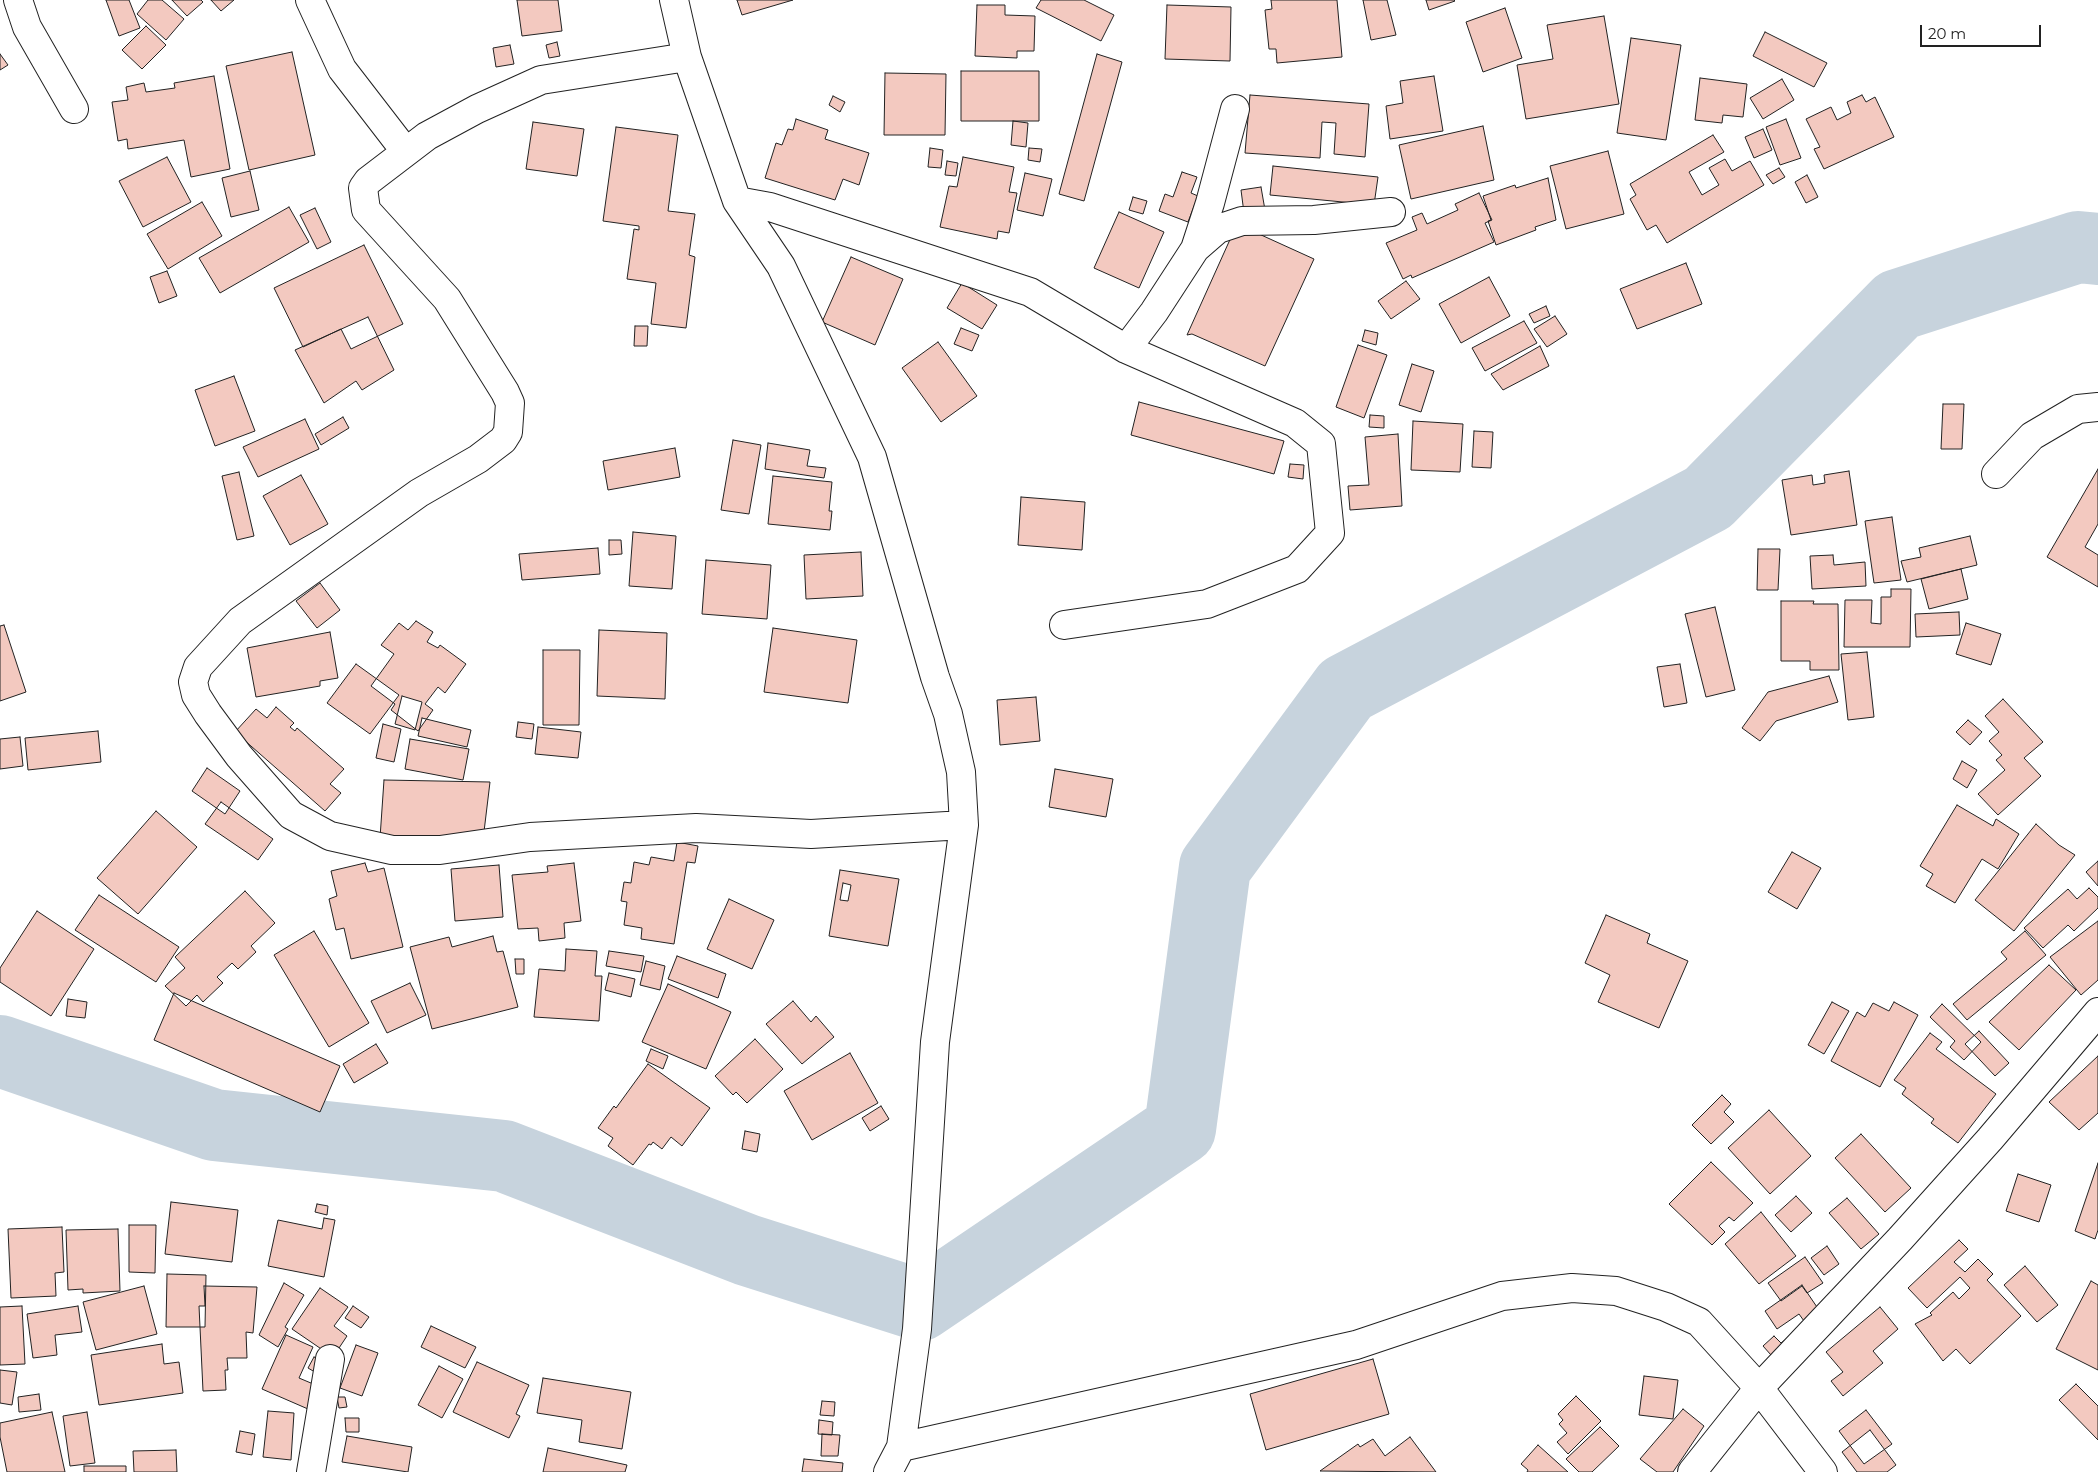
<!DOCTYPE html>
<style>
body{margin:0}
#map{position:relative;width:2098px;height:1472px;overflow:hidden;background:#fff;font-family:Montserrat,sans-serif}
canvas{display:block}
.scale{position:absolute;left:1920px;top:25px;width:121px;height:22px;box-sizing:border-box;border:2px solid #222;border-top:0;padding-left:6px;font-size:15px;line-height:18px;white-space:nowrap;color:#222;-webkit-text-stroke:4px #fff;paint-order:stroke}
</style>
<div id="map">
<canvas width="2098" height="1472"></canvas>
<div class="scale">20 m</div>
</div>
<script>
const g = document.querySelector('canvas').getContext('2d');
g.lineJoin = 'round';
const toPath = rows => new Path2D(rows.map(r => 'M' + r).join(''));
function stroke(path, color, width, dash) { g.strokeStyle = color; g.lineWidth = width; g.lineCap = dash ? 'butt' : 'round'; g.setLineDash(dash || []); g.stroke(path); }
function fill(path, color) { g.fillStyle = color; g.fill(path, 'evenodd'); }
stroke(toPath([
 [0,1051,214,1125,504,1156,747,1250,920,1305,1180,1129,1215,867,1346,689,1708,498,1898,305,2078,247,2098,249]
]), '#c7d3dd', 72);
const building = toPath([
 [106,0,129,0,140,28,119,36,106,0],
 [148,0,162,0,184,19,166,40,137,14,148,0],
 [172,0,201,0,203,2,187,16,172,0],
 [211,0,234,0,221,11,211,0],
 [517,0,558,0,562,31,522,36,517,0],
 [737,0,793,0,742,15,737,0],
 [1041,0,1084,0,1114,15,1101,41,1036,8,1041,0],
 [1271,0,1337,0,1342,57,1277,63,1276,49,1269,49,1265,10,1272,9,1271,0],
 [1363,0,1387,0,1396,35,1371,40,1363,0],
 [1426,0,1454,0,1455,1,1429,10,1426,0],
 [977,5,1005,5,1005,15,1035,16,1034,51,1017,51,1017,58,975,56,977,5],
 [1167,5,1231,7,1230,61,1165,59,1167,5],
 [1505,8,1522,58,1483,72,1466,22,1505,8],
 [1604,16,1619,104,1526,119,1517,65,1553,59,1547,25,1604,16],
 [146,26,166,45,142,69,122,50,146,26],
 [1765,32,1827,63,1814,87,1753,56,1765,32],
 [1631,38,1681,45,1666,140,1617,133,1631,38],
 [557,42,560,56,549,58,546,45,557,42],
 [510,45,514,64,496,67,493,48,510,45],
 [292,52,315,155,249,170,226,66,292,52],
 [0,54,8,65,0,70,0,54],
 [1097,54,1122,62,1084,201,1059,194,1097,54],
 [961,71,1039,71,1039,121,961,121,961,71],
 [885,73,946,74,945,135,884,135,885,73],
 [214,76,230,169,191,177,184,140,128,149,127,139,118,141,112,102,128,100,126,87,144,83,146,92,175,88,174,83,214,76],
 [1434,76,1443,131,1390,139,1386,106,1403,103,1400,81,1434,76],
 [1700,78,1747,84,1743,117,1723,115,1722,123,1695,120,1700,78],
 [1782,79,1794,100,1763,119,1750,98,1782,79],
 [1250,95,1369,104,1365,157,1334,154,1336,123,1322,122,1320,158,1245,153,1250,95],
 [1862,95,1866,102,1875,97,1894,137,1824,169,1814,149,1820,147,1806,119,1831,107,1837,120,1851,113,1847,102,1862,95],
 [833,96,845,102,840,112,829,105,833,96],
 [796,119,828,130,825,139,869,153,859,185,843,179,835,200,765,178,776,143,782,145,788,129,793,130,796,119],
 [1786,119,1801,158,1780,165,1766,127,1786,119],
 [1013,121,1028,123,1026,147,1011,145,1013,121],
 [533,122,584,129,577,176,526,169,533,122],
 [1483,126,1494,180,1411,199,1399,145,1483,126],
 [616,127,678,135,668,211,695,214,689,255,695,257,686,328,651,324,656,283,627,279,634,229,639,230,639,226,603,221,616,127],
 [1763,129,1772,150,1754,158,1745,137,1763,129],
 [1713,135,1724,152,1689,172,1702,195,1719,185,1709,168,1725,159,1732,171,1750,161,1764,185,1667,243,1656,225,1647,230,1630,199,1636,195,1630,184,1713,135],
 [930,148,943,150,941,168,928,167,930,148],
 [1029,148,1042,149,1040,162,1028,160,1029,148],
 [1608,151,1624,214,1566,229,1550,166,1608,151],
 [167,157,191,202,143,227,119,181,167,157],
 [963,157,1014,167,1009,192,1017,193,1009,233,998,231,997,239,940,227,949,186,957,187,963,157],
 [947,161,958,163,956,176,945,175,947,161],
 [1273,166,1378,177,1374,205,1270,195,1273,166],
 [1779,168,1785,177,1773,184,1766,175,1779,168],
 [250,171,259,210,231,217,222,178,250,171],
 [1182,172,1197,177,1191,193,1198,196,1188,222,1159,211,1165,194,1173,197,1182,172],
 [1025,173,1052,179,1043,216,1017,210,1025,173],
 [1807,175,1818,197,1806,203,1795,182,1807,175],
 [1548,178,1556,220,1535,227,1536,230,1496,245,1488,221,1491,220,1483,196,1515,185,1516,188,1548,178],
 [1261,187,1265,210,1244,213,1241,190,1261,187],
 [1479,193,1492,220,1485,223,1494,242,1412,278,1411,275,1403,279,1386,243,1417,230,1412,217,1422,213,1427,224,1458,210,1455,204,1479,193],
 [1133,197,1147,201,1143,214,1129,210,1133,197],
 [202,202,222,236,168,269,147,234,202,202],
 [289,207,309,242,220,293,199,258,289,207],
 [315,208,331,242,317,249,300,215,315,208],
 [1119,212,1164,232,1139,288,1094,268,1119,212],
 [1237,224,1314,259,1265,366,1192,334,1187,335,1237,224],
 [364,245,403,324,351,349,341,329,303,347,274,288,364,245],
 [851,257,903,279,875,345,822,322,851,257],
 [1686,263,1702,304,1637,329,1620,289,1686,263],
 [167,271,177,296,159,303,150,277,167,271],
 [1489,277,1510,316,1461,343,1439,304,1489,277],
 [1406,281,1420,299,1391,319,1378,301,1406,281],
 [962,283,997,305,982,329,947,308,962,283],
 [1546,306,1550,316,1534,323,1529,314,1546,306],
 [1555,316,1567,334,1547,347,1534,329,1555,316],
 [368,317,394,370,362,390,356,381,324,403,295,350,368,317],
 [1524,321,1537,343,1485,371,1472,348,1524,321],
 [635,326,648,326,647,346,634,346,635,326],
 [961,328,979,335,972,351,954,344,961,328],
 [1365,330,1378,333,1376,345,1362,341,1365,330],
 [938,342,977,396,941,422,902,368,938,342],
 [1358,345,1387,355,1364,418,1336,407,1358,345],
 [1540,346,1549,366,1503,390,1491,374,1540,346],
 [1412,364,1434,371,1421,412,1399,405,1412,364],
 [234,376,255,431,215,446,195,390,234,376],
 [1139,402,1284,441,1274,474,1131,435,1139,402],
 [1943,404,1964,404,1962,449,1941,449,1943,404],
 [1370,415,1384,416,1384,428,1369,427,1370,415],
 [343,417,349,428,321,445,315,434,343,417],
 [305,419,319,449,258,477,243,447,305,419],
 [1413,421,1463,424,1460,472,1411,470,1413,421],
 [1474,431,1493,432,1491,468,1472,467,1474,431],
 [1398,434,1402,506,1350,510,1348,486,1369,485,1365,437,1398,434],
 [733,440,761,445,749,514,721,510,733,440],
 [768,443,810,450,807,466,826,468,824,478,765,469,768,443],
 [675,448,680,477,608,490,603,461,675,448],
 [1290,464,1304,465,1303,479,1288,477,1290,464],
 [2098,469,2098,524,2085,547,2098,555,2098,587,2047,557,2098,469],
 [1849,471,1857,525,1791,535,1782,480,1812,475,1813,485,1825,483,1824,475,1849,471],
 [239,472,254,536,237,540,222,476,239,472],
 [301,475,328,524,290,545,263,496,301,475],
 [773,476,832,482,829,511,832,511,830,530,768,524,773,476],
 [1021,497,1085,502,1082,550,1018,545,1021,497],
 [1892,517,1901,580,1874,583,1865,521,1892,517],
 [633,532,676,536,672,589,629,586,633,532],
 [1970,536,1977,565,1907,582,1901,561,1921,557,1919,548,1970,536],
 [609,540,621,540,622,554,609,555,609,540],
 [598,548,600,574,522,580,519,554,598,548],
 [1758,549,1780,549,1778,590,1757,590,1758,549],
 [861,552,863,596,806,599,804,555,861,552],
 [1833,555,1834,565,1865,562,1866,586,1812,589,1810,556,1833,555],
 [706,560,771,565,767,619,702,614,706,560],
 [1961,569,1968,599,1929,609,1921,579,1961,569],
 [320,583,340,610,317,628,296,601,320,583],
 [1891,589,1911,589,1910,647,1844,647,1845,600,1872,600,1871,623,1881,624,1881,597,1891,597,1891,589],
 [1781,601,1814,601,1813,604,1838,604,1839,670,1810,670,1810,661,1781,661,1781,601],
 [1715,607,1735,690,1706,697,1685,614,1715,607],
 [1959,612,1960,635,1916,637,1915,614,1959,612],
 [416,621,433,632,427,642,438,648,440,645,466,664,445,693,438,687,425,704,433,710,418,731,391,710,395,704,371,686,394,654,381,645,399,623,408,630,416,621],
 [1966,623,2001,634,1991,665,1956,654,1966,623],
 [4,625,26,692,0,701,0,626,4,625],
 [773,628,857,640,848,703,764,692,773,628],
 [599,630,667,633,665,699,597,696,599,630],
 [330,632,338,678,320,681,320,686,256,697,247,648,330,632],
 [543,650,580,650,579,725,543,725,543,650],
 [1867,652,1874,717,1848,720,1841,654,1867,652],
 [356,664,399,695,370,734,327,703,356,664],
 [1680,664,1687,703,1664,707,1657,667,1680,664],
 [1829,676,1838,702,1776,721,1760,741,1742,728,1768,692,1829,676],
 [402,696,422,702,415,730,395,724,402,696],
 [1036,697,1040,741,1000,745,997,700,1036,697],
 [2003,699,2043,742,2024,758,2041,776,1998,815,1978,794,2005,770,1996,760,2002,755,1989,741,1999,732,1985,716,2003,699],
 [276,707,294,723,290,727,295,731,297,728,344,769,330,784,341,793,325,811,235,732,256,709,267,718,276,707],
 [422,718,471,730,467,747,418,736,422,718],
 [1968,720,1982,732,1970,745,1956,732,1968,720],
 [518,722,534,724,532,739,516,737,518,722],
 [383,724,401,729,394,762,376,758,383,724],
 [538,727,581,732,578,758,535,754,538,727],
 [98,731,101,762,28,770,25,738,98,731],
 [20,737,23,766,0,769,0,739,20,737],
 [410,739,469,749,463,780,405,769,410,739],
 [1962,761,1977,770,1967,788,1953,779,1962,761],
 [207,768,240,791,225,814,192,791,207,768],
 [1055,769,1113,779,1106,817,1049,807,1055,769],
 [384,780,490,782,483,840,380,838,384,780],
 [221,802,273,839,258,860,205,824,221,802],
 [1957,805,1993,826,1996,819,2019,834,1998,869,1982,859,1955,903,1926,886,1933,874,1920,866,1957,805],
 [156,811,197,847,138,914,97,878,156,811],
 [2036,824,2059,845,2075,855,2014,931,1975,900,2036,824],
 [677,842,698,846,695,863,687,862,674,944,641,939,642,928,624,925,627,902,621,901,624,882,631,883,634,862,649,865,651,857,674,861,677,842],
 [1792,852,1821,868,1797,909,1768,892,1792,852],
 [2098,861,2098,886,2086,872,2098,861],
 [365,863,368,872,384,868,403,947,351,959,344,928,336,930,329,899,337,896,331,871,365,863],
 [574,863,581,921,564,923,565,938,539,941,538,928,518,929,512,875,548,872,547,866,574,863],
 [499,865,503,917,455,921,451,869,499,865],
 [840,870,899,879,888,946,829,936,840,870],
 [843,883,851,885,848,901,840,900,843,883],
 [2089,888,2098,897,2098,908,2074,931,2068,925,2043,948,2024,928,2068,889,2077,899,2089,888],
 [245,891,275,923,251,946,256,952,238,969,232,963,217,977,223,983,203,1002,197,995,186,1006,165,986,185,968,175,957,245,891],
 [99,895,179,947,156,982,75,930,99,895],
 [729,899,774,920,752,969,707,949,729,899],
 [37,911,94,949,51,1016,0,982,0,968,37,911],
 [1606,915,1650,934,1647,943,1688,961,1659,1028,1598,1002,1610,975,1585,963,1606,915],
 [2098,921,2098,980,2081,995,2050,957,2098,921],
 [314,931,369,1023,329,1047,274,955,314,931],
 [2025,931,2046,955,1967,1020,1953,1004,2007,959,2001,952,2025,931],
 [493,936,497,952,503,951,518,1007,432,1029,410,947,449,937,452,947,493,936],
 [566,949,597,951,595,976,602,976,599,1021,534,1017,539,969,565,971,566,949],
 [609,951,644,956,641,972,606,966,609,951],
 [677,956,726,974,718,998,668,979,677,956],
 [515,959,524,959,524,974,516,974,515,959],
 [646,961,665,966,660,990,640,985,646,961],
 [2049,965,2076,990,2019,1050,1989,1022,2049,965],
 [609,973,635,979,631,997,605,990,609,973],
 [410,983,426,1015,387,1033,371,1001,410,983],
 [668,984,731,1012,706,1069,642,1042,668,984],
 [174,993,340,1066,320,1112,154,1040,174,993],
 [68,999,87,1002,85,1018,66,1016,68,999],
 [793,1001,811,1022,816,1016,834,1037,802,1064,766,1024,793,1001],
 [1832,1002,1849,1011,1824,1054,1808,1045,1832,1002],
 [1894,1002,1918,1015,1880,1087,1831,1061,1857,1012,1865,1017,1873,1003,1889,1011,1894,1002],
 [1942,1004,1981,1042,1964,1060,1950,1047,1955,1041,1930,1017,1942,1004],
 [1979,1031,2009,1063,1995,1076,1965,1044,1979,1031],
 [1930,1033,1942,1042,1936,1049,1996,1094,1958,1143,1931,1123,1934,1119,1902,1094,1906,1088,1894,1080,1930,1033],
 [755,1039,783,1069,747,1103,736,1092,733,1095,715,1076,755,1039],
 [376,1044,388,1063,354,1083,343,1064,376,1044],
 [651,1049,668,1056,663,1069,646,1061,651,1049],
 [850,1053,878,1103,812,1140,784,1091,850,1053],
 [2098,1056,2098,1113,2079,1130,2049,1102,2098,1056],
 [648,1064,710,1108,682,1146,671,1137,662,1149,653,1142,651,1145,649,1144,633,1165,608,1146,613,1138,598,1128,614,1106,616,1108,648,1064],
 [1722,1095,1731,1104,1724,1112,1734,1122,1711,1144,1692,1125,1722,1095],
 [881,1106,889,1119,870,1131,862,1118,881,1106],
 [1769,1110,1811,1156,1770,1194,1728,1148,1769,1110],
 [745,1131,760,1134,757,1152,742,1149,745,1131],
 [1861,1134,1911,1188,1885,1212,1835,1158,1861,1134],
 [1711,1162,1753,1203,1734,1221,1729,1217,1719,1226,1725,1232,1712,1245,1669,1204,1711,1162],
 [2098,1163,2098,1230,2095,1239,2075,1231,2098,1163],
 [2018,1174,2051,1185,2039,1222,2006,1211,2018,1174],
 [1796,1196,1812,1213,1791,1232,1775,1215,1796,1196],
 [1847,1198,1879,1234,1861,1249,1829,1213,1847,1198],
 [171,1202,238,1210,232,1262,165,1254,171,1202],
 [317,1204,328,1206,327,1215,315,1212,317,1204],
 [1761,1212,1796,1256,1759,1284,1725,1244,1761,1212],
 [324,1218,335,1220,324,1277,268,1266,278,1220,322,1229,324,1218],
 [129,1225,156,1225,155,1273,129,1272,129,1225],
 [62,1227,64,1272,55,1273,56,1296,11,1298,8,1229,62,1227],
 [118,1229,120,1291,83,1293,83,1289,68,1290,66,1230,118,1229],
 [1959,1240,1968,1249,1954,1262,1965,1272,1978,1259,1993,1274,1987,1280,2021,1316,1970,1364,1956,1349,1943,1361,1915,1324,1932,1315,1930,1313,1953,1292,1959,1299,1970,1288,1960,1277,1927,1308,1908,1288,1959,1240],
 [1827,1246,1839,1264,1824,1275,1811,1258,1827,1246],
 [1805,1257,1823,1283,1807,1293,1802,1286,1781,1301,1768,1283,1805,1257],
 [2025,1266,2058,1305,2037,1322,2004,1285,2025,1266],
 [167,1274,206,1275,205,1327,166,1327,167,1274],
 [2091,1281,2098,1285,2098,1370,2056,1349,2091,1281],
 [284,1283,304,1295,285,1327,288,1329,278,1347,259,1335,284,1283],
 [1802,1285,1819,1310,1804,1321,1799,1314,1777,1329,1765,1311,1802,1285],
 [144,1286,157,1334,96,1350,83,1302,144,1286],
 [204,1286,257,1287,253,1333,246,1332,247,1358,227,1358,228,1370,225,1370,226,1390,203,1391,199,1306,205,1306,204,1286],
 [320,1288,348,1307,334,1326,347,1336,333,1357,292,1329,320,1288],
 [22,1306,25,1364,0,1365,0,1307,22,1306],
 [78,1306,82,1332,55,1335,57,1355,33,1358,27,1314,78,1306],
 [353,1306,369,1317,361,1328,345,1318,353,1306],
 [1880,1307,1898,1329,1873,1351,1883,1363,1843,1396,1831,1381,1843,1372,1826,1352,1880,1307],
 [431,1326,476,1347,465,1368,421,1347,431,1326],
 [286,1335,313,1347,299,1378,318,1386,308,1409,262,1389,286,1335],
 [1774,1336,1781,1343,1785,1340,1794,1350,1779,1364,1763,1346,1774,1336],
 [162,1344,164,1364,179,1362,183,1393,99,1405,91,1355,162,1344],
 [356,1345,378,1353,362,1396,340,1388,356,1345],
 [314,1357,326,1363,320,1375,308,1368,314,1357],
 [1373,1359,1389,1414,1266,1450,1250,1394,1373,1359],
 [477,1362,529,1385,516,1414,520,1416,509,1438,453,1412,477,1362],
 [439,1366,463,1379,442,1418,418,1405,439,1366],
 [0,1370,17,1372,12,1405,0,1403,0,1370],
 [1644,1376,1678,1380,1673,1419,1639,1415,1644,1376],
 [543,1378,631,1392,622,1449,579,1442,582,1420,537,1413,543,1378],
 [2076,1384,2098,1406,2098,1440,2059,1400,2076,1384],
 [39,1394,41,1410,19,1412,18,1397,39,1394],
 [1576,1396,1601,1421,1568,1454,1557,1442,1567,1433,1559,1424,1563,1420,1558,1414,1576,1396],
 [337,1397,345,1397,347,1407,339,1408,337,1397],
 [822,1401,835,1402,834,1416,820,1415,822,1401],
 [1683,1409,1704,1426,1673,1472,1657,1472,1640,1459,1683,1409],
 [1866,1410,1892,1444,1864,1464,1839,1431,1866,1410],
 [268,1411,294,1413,291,1460,263,1457,268,1411],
 [52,1412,65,1472,7,1472,0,1437,0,1423,52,1412],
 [87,1412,95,1463,70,1466,63,1416,87,1412],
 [345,1418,359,1418,359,1432,346,1432,345,1418],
 [819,1420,833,1422,832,1435,818,1434,819,1420],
 [1600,1427,1619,1446,1592,1472,1579,1472,1566,1459,1600,1427],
 [1870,1430,1896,1465,1887,1472,1857,1472,1842,1452,1870,1430],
 [240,1431,255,1434,252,1455,236,1452,240,1431],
 [822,1434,840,1435,838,1456,821,1456,822,1434],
 [347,1436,412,1447,408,1472,342,1462,347,1436],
 [1410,1437,1436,1472,1320,1471,1358,1444,1360,1447,1373,1439,1385,1456,1410,1437],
 [1538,1445,1568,1472,1527,1472,1528,1470,1521,1464,1538,1445],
 [548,1448,627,1465,625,1472,543,1472,548,1448],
 [176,1450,177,1472,134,1472,133,1451,176,1450],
 [804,1459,843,1463,842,1472,802,1472,804,1459],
 [84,1466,126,1466,126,1472,84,1472,84,1466]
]);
fill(building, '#f3c9c0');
stroke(building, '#222', 1);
const minor = toPath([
 [18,0,27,27,74,109],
 [310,0,342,69,406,152],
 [674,0,687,57,737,201,781,266,872,457,935,677,948,714,961,772,964,825,935,1042,917,1329,901,1447,888,1472],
 [687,57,541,80,477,109,427,136,368,181,363,188,366,210,447,299,505,392,510,403,508,432,503,440,478,459,419,493,240,621,198,667,193,682,196,695,208,714,239,756,291,815,330,836,392,850,440,850,530,837,696,828,811,834,964,825],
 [737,201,770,207,1030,292,1126,349,1295,423,1321,444,1330,533,1297,569,1207,604,1064,625],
 [1195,249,1218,229,1242,221,1314,220,1391,212],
 [1126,349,1154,312,1195,249,1210,203,1235,109],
 [1996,474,2032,436,2078,409,2098,407],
 [901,1447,1356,1345,1502,1296,1572,1288,1616,1291,1666,1307,1699,1322,1759,1388,1823,1472],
 [311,1472,330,1359],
 [1692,1472,1759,1388,1900,1239,1990,1139,2098,1012]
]);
stroke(minor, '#222', 30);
stroke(minor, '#fff', 28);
</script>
